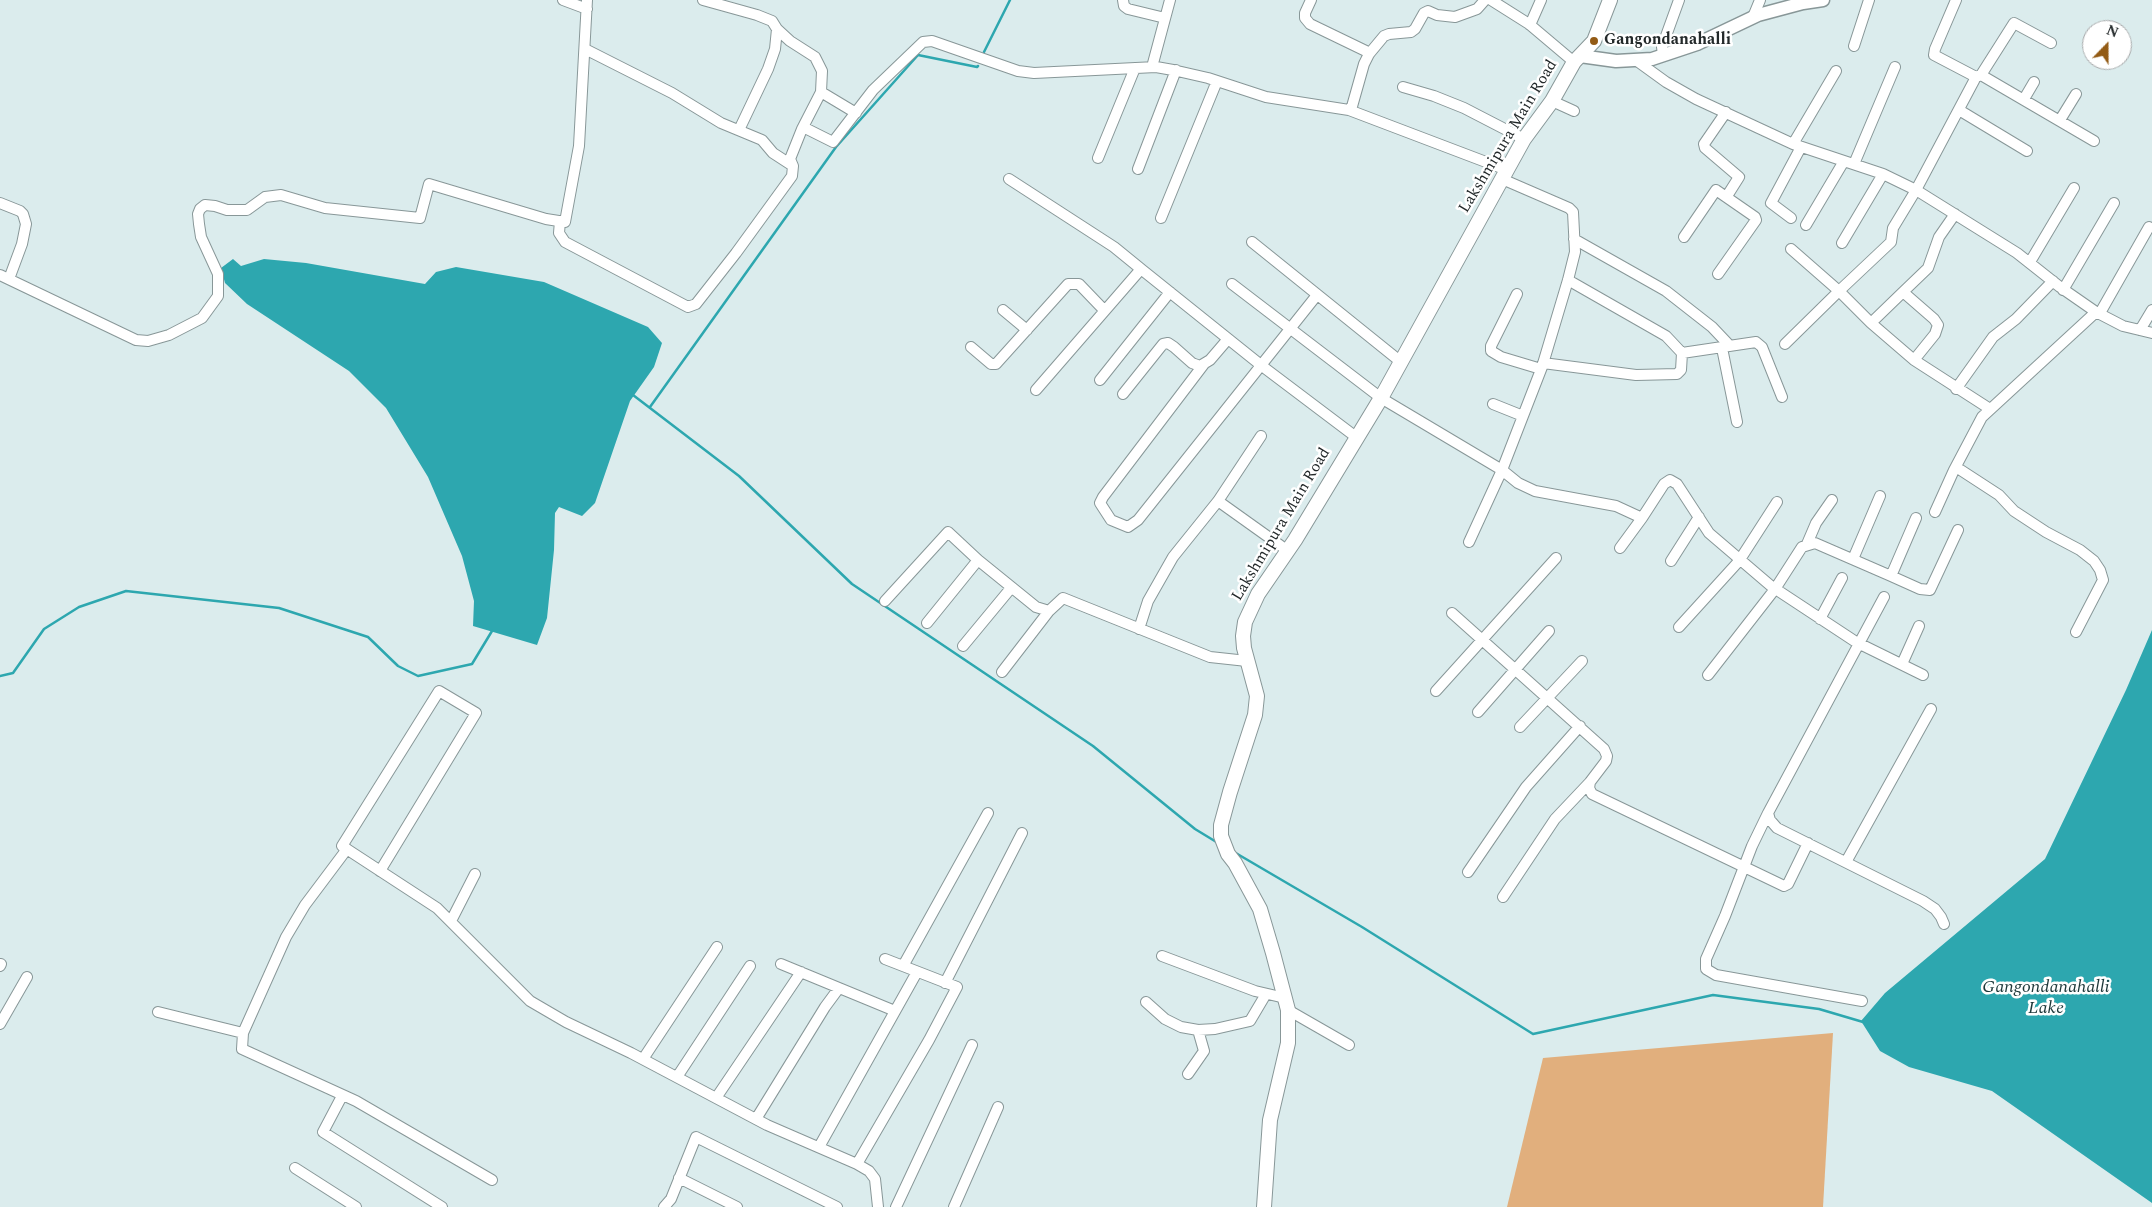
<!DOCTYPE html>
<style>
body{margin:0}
#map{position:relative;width:2152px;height:1207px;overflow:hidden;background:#dbeced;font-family:Spectral,serif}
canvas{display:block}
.north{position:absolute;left:2082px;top:20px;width:50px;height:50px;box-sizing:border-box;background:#fff;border:1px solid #a7a9aa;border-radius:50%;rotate:22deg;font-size:14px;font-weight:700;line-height:20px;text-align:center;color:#23292a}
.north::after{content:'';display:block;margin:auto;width:18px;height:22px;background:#935b15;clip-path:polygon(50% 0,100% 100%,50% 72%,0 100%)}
</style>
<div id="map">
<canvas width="2152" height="1207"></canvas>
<div class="north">N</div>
</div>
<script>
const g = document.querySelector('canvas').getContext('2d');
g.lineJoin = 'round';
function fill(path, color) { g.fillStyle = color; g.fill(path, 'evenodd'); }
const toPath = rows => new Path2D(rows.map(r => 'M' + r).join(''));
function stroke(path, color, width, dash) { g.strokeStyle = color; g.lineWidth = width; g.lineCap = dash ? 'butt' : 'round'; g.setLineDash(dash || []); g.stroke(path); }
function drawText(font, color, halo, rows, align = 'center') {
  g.font = font + ' Spectral,serif'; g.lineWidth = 5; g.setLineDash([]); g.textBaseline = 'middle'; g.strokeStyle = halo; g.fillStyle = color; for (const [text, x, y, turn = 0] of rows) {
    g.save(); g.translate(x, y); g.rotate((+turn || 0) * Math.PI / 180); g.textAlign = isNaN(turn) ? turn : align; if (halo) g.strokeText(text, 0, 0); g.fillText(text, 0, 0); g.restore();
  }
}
fill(toPath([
 [1833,1033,1823,1207,1507,1207,1543,1058]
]), '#e1af7d');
fill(toPath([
 [233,259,241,266,264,259,306,263,425,284,436,272,456,267,544,282,648,327,662,343,654,367,630,401,595,503,582,516,559,507,555,513,554,550,547,618,537,645,473,626,474,601,462,556,428,477,386,408,349,371,247,304,225,283,221,268],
 [2152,630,2152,1203,1992,1091,1909,1067,1880,1051,1861,1021,1885,993,2045,859,2126,690]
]), '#2da7af');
stroke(toPath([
 [984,52,1010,0],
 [633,395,739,476,852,584,1093,746,1195,829,1218,843],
 [650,407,836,147,918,55,977,67,978,66],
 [0,676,13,673,44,629,79,607,126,591,279,608,368,637,398,666,418,676,472,664,492,631],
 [1234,852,1362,927,1533,1034,1713,995,1819,1009,1863,1022]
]), '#2da7af', 2.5);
const minor = toPath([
 [563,0,587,9],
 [703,0,757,15,772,21,777,29,775,49,768,69,739,130],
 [1123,0,1124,6,1128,9,1165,18],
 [1311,0,1305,13,1305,18,1310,24,1370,53],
 [1491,0,1529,24,1574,62],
 [1753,17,1760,0],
 [1530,25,1541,0],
 [777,29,790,41,815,57,822,71,821,92,802,129],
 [1854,46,1869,0],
 [585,49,672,93,721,123,762,140,773,153,793,166],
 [1663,55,1662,47,1679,0],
 [1637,61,1666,82,1696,99,1793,144,1883,174,1916,190,2017,253,2060,287,2096,312,2123,326,2152,333],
 [1152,67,1170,0],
 [1981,75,2014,23,2051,43],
 [1976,77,1981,75,2094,141],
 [1403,87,1434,96,1464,108,1524,139],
 [821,92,856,113],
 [2024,99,2034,82],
 [1552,101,1574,111],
 [1351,110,1364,64,1369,54,1384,36,1389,34,1411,32,1415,29,1424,13,1428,11,1437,15,1455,17,1477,9,1485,0],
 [1959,110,2027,151],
 [1726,112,1704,144,1705,148,1739,177,1727,196],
 [2060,120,2076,94],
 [1793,144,1836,71],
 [1098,158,1135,68],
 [1854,164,1895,67],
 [1138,169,1176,70],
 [1009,179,1114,247,1141,269],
 [0,203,20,211,23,214,26,224,22,244,9,279],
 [1161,218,1217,81],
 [1791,218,1771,203,1801,147],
 [560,221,559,233,565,242,688,307,696,304,736,253,792,176,793,166,790,159,802,129,807,129,833,142,873,90,923,42,932,41,1018,71,1034,73,1156,67,1173,70,1208,78,1266,97,1349,110,1507,170],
 [1806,225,1844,161],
 [1684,237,1716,190,1755,217,1756,220,1718,274],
 [1574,239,1666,291,1712,327,1730,346],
 [1252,242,1401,362],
 [1842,243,1883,174],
 [1791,249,1839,291,1891,242,1893,228,1916,190,1976,77,1934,55,1935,49,1956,0],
 [2030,262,2074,188],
 [0,275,136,340,148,341,169,335,202,318,218,296,218,274,201,237,199,224,198,214,200,209,205,205,215,206,227,210,247,210,265,197,281,195,325,208,420,218,429,184,546,219,565,222,579,146,587,0],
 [1232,284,1381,398,1502,470,1518,483,1535,491,1616,506,1642,518,1664,484,1670,480,1677,484,1709,533,1771,586,1856,642,1923,675],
 [2063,290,2114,203],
 [1903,292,1928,268,1939,237,1955,214],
 [1517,294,1491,346,1491,351,1501,357,1541,369],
 [1003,310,1027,330],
 [2100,313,2149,227],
 [1871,323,1903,292,1934,319,1938,325,1935,334,1914,360],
 [2140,330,2152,310],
 [1785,344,1839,291,1871,323,1914,360,1990,409],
 [971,347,991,364,996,364,1068,284,1079,284,1104,310],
 [1722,348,1737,422],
 [1682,353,1756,342,1762,347,1782,397],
 [1543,363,1636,375,1677,374,1681,370,1682,353,1666,336,1568,280],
 [1204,364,1103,497,1100,503,1111,520,1128,527,1138,520,1317,295],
 [1100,380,1170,292],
 [1956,389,1993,337,2016,319,2053,281],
 [1036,390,1141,269,1262,366,1356,437],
 [1123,394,1163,344,1168,343,1174,347,1192,363,1200,366,1210,360,1228,339],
 [1493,404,1523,416],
 [1956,467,1999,495,2014,511,2046,532,2080,550,2094,561,2100,570,2103,580,2076,632],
 [1218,501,1288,551],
 [1935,512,1954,470,1982,417,2096,312],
 [1469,542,1502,470,1542,367,1568,280,1575,252,1573,212,1569,208,1502,179],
 [1807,544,1816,523,1832,500],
 [1620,548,1642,518],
 [1853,559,1880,496],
 [1671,561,1699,517],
 [1891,576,1920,589,1930,590,1958,530],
 [1884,597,1768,813,1770,820,1777,828,1923,901,1935,909,1941,917,1944,924],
 [885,601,948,532,978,560,1036,607,1049,611,1063,598,1210,657,1247,661],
 [1452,613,1604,749,1607,756,1606,761,1590,782,1589,788,1592,794,1784,886,1788,884,1808,843],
 [1820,619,1842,578],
 [927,623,978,560],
 [1679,627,1739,561,1777,502],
 [1139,629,1148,601,1173,557,1218,501,1261,436],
 [963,646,1011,588],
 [1902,664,1919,626],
 [1002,672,1049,611],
 [1708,675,1775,589,1802,547,1815,543,1891,576,1916,518],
 [1436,691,1556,558],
 [1478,712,1549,631],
 [1520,727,1582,661],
 [1768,813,1752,846,1725,916,1706,959,1706,969,1716,975,1862,1001],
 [347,849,305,905,286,937,243,1033,242,1049,356,1101,492,1180],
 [1846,862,1931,709],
 [380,871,476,713,439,691,342,846,437,908,530,1001,566,1022,631,1053,767,1125,857,1164,869,1171,875,1179,878,1207],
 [1468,872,1526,787,1580,726],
 [1503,897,1555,819,1590,782],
 [451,921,475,874],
 [1162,956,1255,991,1285,998],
 [781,964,895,1011],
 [0,966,1,964],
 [903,966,988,813],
 [945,983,1022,833],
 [1146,1002,1165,1019,1181,1027,1198,1030,1215,1029,1250,1021,1266,994],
 [1288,1010,1349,1045],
 [158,1012,243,1033],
 [0,1024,27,977],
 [643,1059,717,947],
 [1188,1074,1204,1051,1198,1030],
 [677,1077,750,966],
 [342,1096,323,1132,442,1207],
 [716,1098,801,972],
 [756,1119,825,1007,839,988],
 [819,1147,917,972],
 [857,1164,929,1040,957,987,885,959],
 [295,1168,356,1207],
 [679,1178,737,1207],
 [664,1207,671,1199,696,1137,837,1207],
 [896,1207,972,1045],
 [954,1207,998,1107]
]);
const tertiary = toPath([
 [1580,56,1616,61,1652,59,1697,44,1758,15,1803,3,1823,0]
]);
const secondary = toPath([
 [1264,1207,1270,1120,1288,1043,1288,1010,1273,953,1260,909,1235,863,1228,854,1221,836,1221,825,1230,792,1255,715,1257,696,1244,648,1243,636,1245,622,1258,594,1295,540,1381,398,1524,139,1552,101,1574,62,1594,41,1610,0]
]);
stroke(minor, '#889798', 12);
stroke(tertiary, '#889798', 15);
stroke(secondary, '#889798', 16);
stroke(minor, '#fff', 10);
stroke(tertiary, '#fff', 12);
stroke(secondary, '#fff', 14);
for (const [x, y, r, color] of [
 [1594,41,5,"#935b15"]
]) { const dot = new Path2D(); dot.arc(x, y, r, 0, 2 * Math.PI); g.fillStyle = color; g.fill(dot); stroke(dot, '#fff', 2); }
drawText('bold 16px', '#23292a', '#fff', [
 ["Gangondanahalli",1604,41]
], 'left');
drawText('16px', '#23292a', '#fff', [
 ["Lakshmipura Main Road",1509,137,-59],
 ["Lakshmipura Main Road",1282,525,-59]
]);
drawText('italic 18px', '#1d3739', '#fff', [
 ["Gangondanahalli",2046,988],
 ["Lake",2046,1009]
]);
</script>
